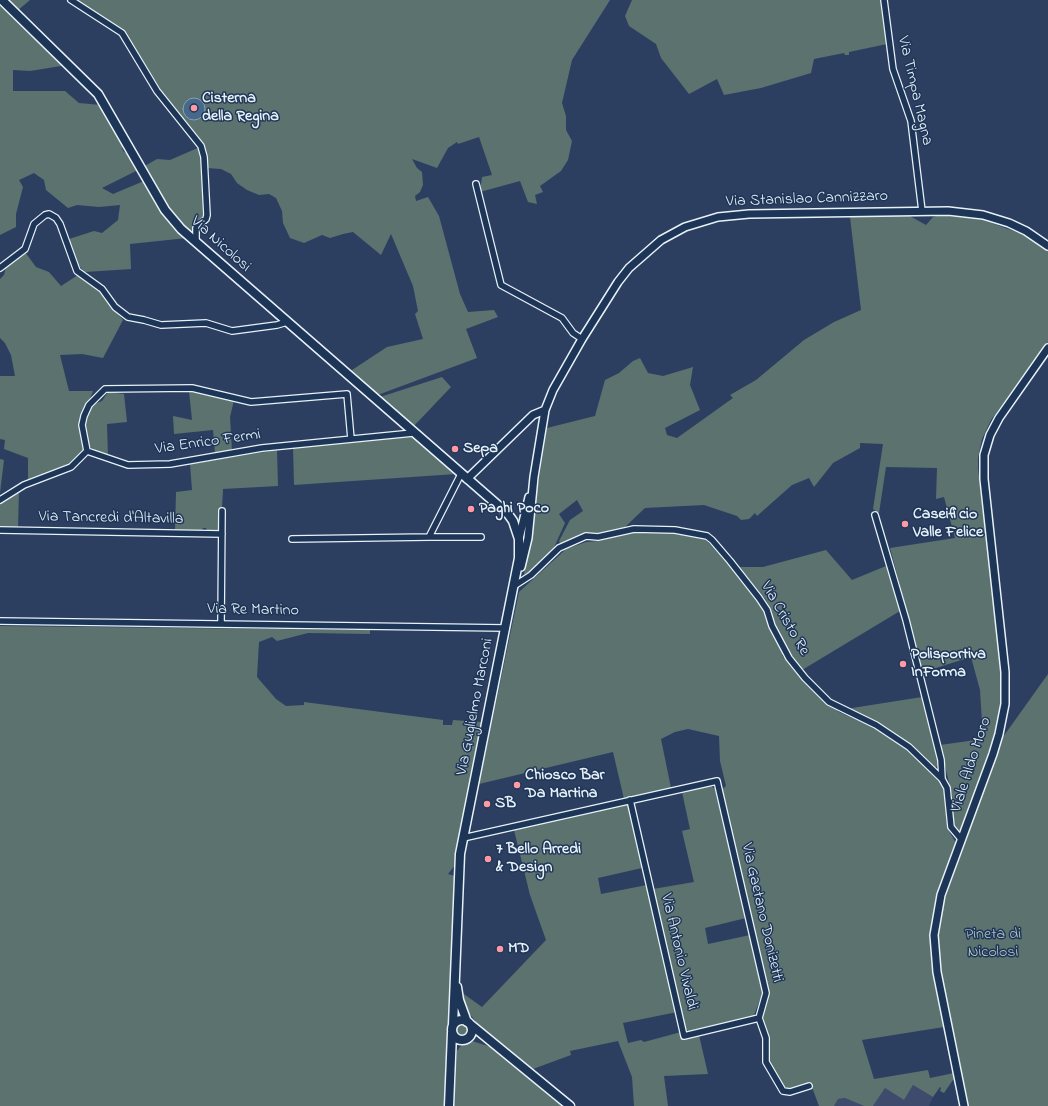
<!DOCTYPE html>
<style>
body{margin:0}
canvas{display:block;background:#2c3f61}
</style>
<canvas width="1048" height="1106"></canvas>
<script>
const g = document.querySelector('canvas').getContext('2d');
g.lineJoin = 'round';
function fill(path, color) { g.fillStyle = color; g.fill(path, 'evenodd'); }
const toPath = rows => new Path2D(rows.map(r => 'M' + r).join(''));
function stroke(path, color, width, dash) { g.strokeStyle = color; g.lineWidth = width; g.lineCap = dash ? 'butt' : 'round'; g.setLineDash(dash || []); g.stroke(path); }
function drawText(font, color, halo, rows, align = 'center') {
  g.font = font + ' "Indie Flower",sans-serif'; g.lineWidth = 3; g.setLineDash([]); g.textBaseline = 'middle'; g.strokeStyle = halo; g.fillStyle = color; for (const [text, x, y, turn = 0] of rows) {
    g.save(); g.translate(x, y); g.rotate((+turn || 0) * Math.PI / 180); g.textAlign = isNaN(turn) ? turn : align; if (halo) g.strokeText(text, 0, 0); g.fillText(text, 0, 0); g.restore();
  }
}
fill(toPath([
 [913,1085,933,1097,929,1106,873,1106,885,1088,904,1100],
 [845,1098,864,1106,834,1106,838,1099]
]), '#3f4b6d');
fill(toPath([
 [6,0,30,0,17,11],
 [75,0,610,0,572,60,562,103,566,116,566,130,572,141,568,160,561,171,540,186,543,192,535,195,537,204,528,202,520,181,480,192,482,177,492,175,479,137,458,144,457,142,448,148,437,168,412,159,417,168,422,172,423,185,420,192,415,196,416,201,428,197,439,216,460,294,468,312,494,310,498,317,466,329,477,358,375,396,349,372,387,347,423,339,415,314,418,311,413,286,391,234,381,255,353,232,343,234,330,238,322,235,304,243,290,238,283,223,282,211,276,198,269,194,259,195,247,190,237,183,231,174,221,169,207,168,200,139,163,93,125,33,113,24],
 [632,0,882,0,887,44,849,52,849,55,845,55,844,53,814,59,811,73,761,88,724,95,717,79,689,94,661,58,656,44,629,26,625,16],
 [0,2,64,63,61,66,30,71,13,70,13,91,65,91,79,103,101,105,124,144,122,149,124,152,130,154,138,170,102,188,113,194,144,181,168,220,187,238,130,244,131,269,85,272,79,266,69,239,94,231,102,233,118,220,120,205,99,207,77,205,68,208,46,190,44,180,34,173,19,180,23,187,16,214,16,227,0,235],
 [200,147,203,158,202,170,204,183,206,214,194,238,174,218,143,167,157,159,170,160],
 [908,215,926,225,933,217,940,215,983,220,1022,234,1048,250,1048,342,991,420,982,439,978,458,978,468,1000,659,1002,683,1001,706,998,725,991,748,961,830,957,832,954,826,952,795,940,745,983,739,980,690,971,657,923,672,890,548,955,538,944,497,936,499,937,468,886,467,879,513,873,509,883,444,860,443,860,448,833,463,814,487,809,478,792,485,757,516,755,513,749,519,741,520,737,516,704,505,645,508,625,527,561,545,559,541,570,520,583,511,577,500,559,514,565,523,552,552,530,573,524,574,547,428,595,416,605,380,619,373,633,361,640,358,648,373,663,376,693,367,690,385,700,410,665,428,667,435,677,438,733,398,730,395,756,380,804,340,834,322,861,310,850,217],
 [25,252,36,267,49,272,61,286,78,275,100,292,123,320,103,358,82,354,60,355,69,391,93,391,80,425,84,449,67,468,28,481,28,458,4,449,5,440,0,439,0,376,15,376,11,355,5,343,0,338,0,279,4,275,6,267],
 [442,377,451,387,412,428,377,398],
 [189,391,234,400,230,417,232,451,215,454,213,430,174,434,173,416,192,420],
 [108,392,124,394,127,422,107,424,108,457,90,447,84,423,92,405,102,401],
 [410,436,414,437,456,474,294,485,293,447],
 [277,450,278,486,223,489,222,508,219,508,219,531,207,531,206,528,203,528,202,530,175,530,176,492,192,490,190,464],
 [0,459,4,460,0,493],
 [19,491,18,528,0,527,0,502],
 [633,531,674,533,706,540,740,577,763,608,776,641,784,654,782,655,784,658,787,658,807,684,839,712,874,727,897,741,911,752,941,782,948,804,949,831,956,843,937,896,931,929,931,960,944,1027,862,1040,874,1079,928,1070,930,1078,954,1073,955,1077,944,1093,940,1091,941,1088,940,1087,933,1097,913,1085,904,1100,885,1088,873,1106,864,1106,845,1098,838,1099,834,1106,819,1106,810,1082,790,1089,784,1087,768,1061,761,1017,769,991,721,790,726,786,720,761,719,736,688,729,675,732,661,739,671,788,624,799,613,752,479,784,519,592,566,549,586,542,598,541],
 [826,550,852,580,886,566,900,611,802,670,781,639,766,600,739,567,763,567],
 [0,626,370,630,370,634,308,633,277,641,272,637,259,642,257,677,276,699,286,706,304,705,304,702,443,720,443,725,452,725,453,720,481,722,456,864,448,874,455,876,445,1106,0,1106],
 [1048,674,1048,1106,968,1106,941,975,937,942,942,907,1003,737],
 [922,697,939,763,935,769,911,746,846,709],
 [710,785,715,789,746,918,705,928,708,944,750,935,763,992,753,1018,689,1032,684,1027,653,889,694,882,682,831,690,829,682,792],
 [628,803,642,868,598,878,601,894,647,885,677,1012,623,1023,628,1043,641,1040,644,1042,681,1032,699,1035,708,1074,664,1076,668,1106,634,1106,632,1077,618,1041,570,1051,571,1055,533,1069,477,1023,469,1013,461,992,482,1007,546,940,530,895,514,830],
 '456 1030a6 6 0 1 1 12 0a6 6 0 1 1-12 0Z',
 [472,1041,491,1047,562,1106,454,1106,457,1051,463,1043]
]), '#5b726e');
const water = toPath([
 '183 109a11 11 0 1 1 22 0a11 11 0 1 1-22 0Z'
]);
fill(water, '#45688b');
stroke(water, '#869fb7', 1);
const minor = toPath([
 [71,0,122,33,157,91,201,146,204,157,207,215,206,219,196,228,196,243],
 [884,0,893,69,911,121,922,211],
 [476,184,501,285,562,318,573,333,582,339],
 [0,268,25,249,34,224,45,215,49,214,56,218,60,224,77,271,102,289,115,307,128,317,144,320,161,325,206,323,232,331,277,325,287,322],
 [87,451,82,425,84,416,89,405,105,389,192,388,251,402,347,394,351,439],
 [0,500,24,485,71,467,87,451,128,465,170,464,262,448,413,433],
 [875,515,906,620,941,760,942,779],
 [0,530,222,534],
 [429,537,481,537],
 [292,539,429,537,461,474],
 [514,586,531,575,559,548,586,536,598,537,634,529,675,530,707,536,712,540,730,561,759,598,767,610,772,626,789,658,805,678,829,702,876,725,909,747,942,779,947,788,951,827,961,839],
 [0,621,506,628],
 [221,623,222,511],
 [630,800,684,1036,759,1018],
 [463,838,717,781,766,993,759,1018,766,1038,766,1062,783,1091,790,1092,809,1086]
]);
const tertiary = toPath([
 [467,479,533,415,545,410,553,390,582,339,618,282,629,268,661,240,685,227,718,217,749,214,948,211,983,215,1009,223,1026,231,1048,246],
 [519,539,529,497],
 [521,567,528,538,534,477,545,410],
 [964,1106,937,972,934,935,941,895,993,754,999,734,1005,704,1005,672,984,479,984,455,990,435,999,418,1048,348]
]);
const secondary = toPath([
 [2,0,98,94,165,210,181,229,508,514,513,521,519,539,519,558,460,854,453,1025],
 [457,987,459,1000,467,1022],
 '452 1030a10 10 0 1 1 20 0a10 10 0 1 1-20 0Z',
 [470,1024,570,1106],
 [449,1106,452,1033]
]);
stroke(minor, '#e8f1f8', 8);
stroke(tertiary, '#e8f1f8', 10);
stroke(secondary, '#e8f1f8', 11);
stroke(minor, '#1d3557', 5.5);
stroke(tertiary, '#1d3557', 7);
stroke(secondary, '#1d3557', 8);
for (const [x, y, r, color] of [
 [194,108,4,"#ff9aa2"],
 [455,449,4,"#ff9aa2"],
 [471,509,4,"#ff9aa2"],
 [905,524,4,"#ff9aa2"],
 [903,664,4,"#ff9aa2"],
 [517,785,4,"#ff9aa2"],
 [487,804,4,"#ff9aa2"],
 [488,859,4,"#ff9aa2"],
 [500,949,4,"#ff9aa2"]
]) { const dot = new Path2D(); dot.arc(x, y, r, 0, 2 * Math.PI); g.fillStyle = color; g.fill(dot); stroke(dot, '#1d3557', 1.5); }
drawText('16px', '#e8f1f8', '#1d3557', [
 ["Via Timpa Magna",914,91,77],
 ["Via Stanislao Cannizzaro",807,200,-2],
 ["Via Nicolosi",220,245,42],
 ["Via Enrico Fermi",208,443,-8],
 ["Via Tancredi d'Altavilla",111,519,1],
 ["Via Re Martino",253,611,1],
 ["Via Cristo Re",784,619,60],
 ["Via Guglielmo Marconi",476,707,-79],
 ["Viale Aldo Moro",972,765,-72],
 ["Via Gaetano Donizetti",761,913,77],
 ["Via Antonio Vivaldi",678,952,77]
]);
drawText('bold 16px', '#e8f1f8', '#1d3557', [
 ["Cisterna",202,99],
 ["della Regina",202,117],
 ["Sepa",463,449],
 ["Paghi Poco",479,509],
 ["Caseificio",913,515],
 ["Valle Felice",913,533],
 ["Polisportiva",911,655],
 ["InForma",911,673],
 ["Chiosco Bar",525,776],
 ["Da Martina",525,794],
 ["SB",495,804],
 ["7 Bello Arredi",496,850],
 ["& Design",496,868],
 ["MD",508,949]
], 'left');
drawText('16px', '#b7c5c8', '#1d3557', [
 ["Pineta di",993,935],
 ["Nicolosi",993,953]
]);
</script>
